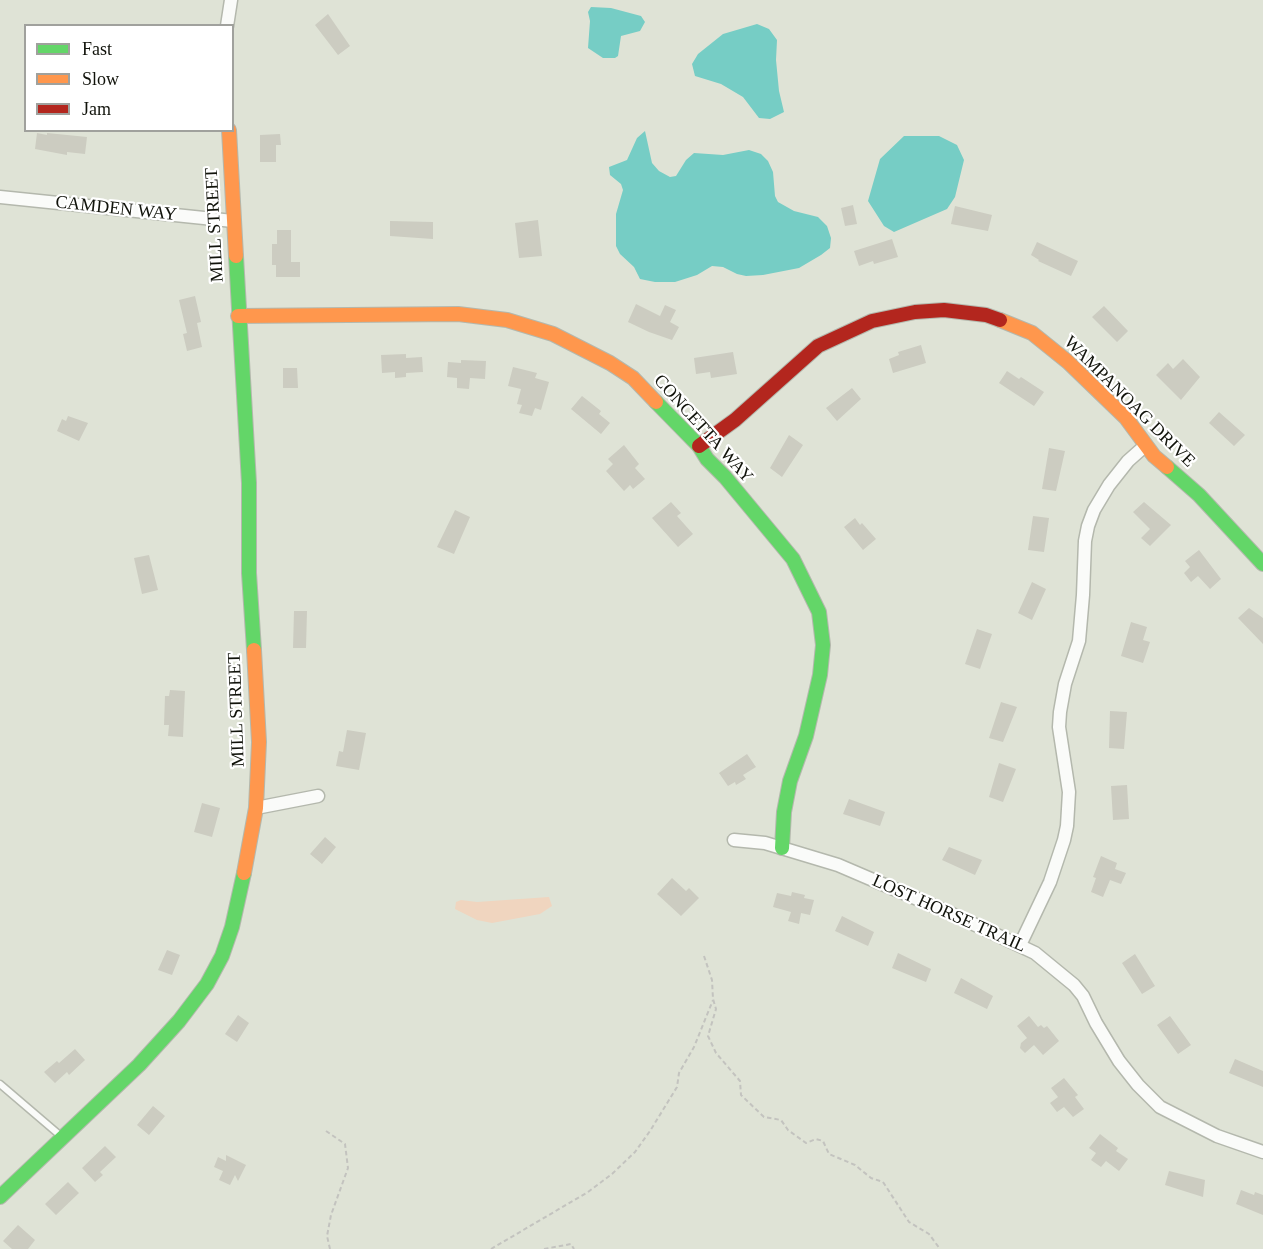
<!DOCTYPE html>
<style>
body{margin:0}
#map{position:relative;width:1263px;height:1249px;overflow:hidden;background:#dfe3d6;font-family:"Times New Roman",serif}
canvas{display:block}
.legend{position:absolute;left:24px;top:24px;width:210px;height:108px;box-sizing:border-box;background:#fff;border:2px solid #a0a19d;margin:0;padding:8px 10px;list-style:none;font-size:18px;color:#11130b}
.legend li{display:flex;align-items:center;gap:12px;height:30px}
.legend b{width:30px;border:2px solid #a0a19d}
</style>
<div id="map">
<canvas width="1263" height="1249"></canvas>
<ul class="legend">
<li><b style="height:8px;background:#63d668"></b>Fast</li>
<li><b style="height:8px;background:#ff974d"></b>Slow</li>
<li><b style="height:8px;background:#b3261e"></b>Jam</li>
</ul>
</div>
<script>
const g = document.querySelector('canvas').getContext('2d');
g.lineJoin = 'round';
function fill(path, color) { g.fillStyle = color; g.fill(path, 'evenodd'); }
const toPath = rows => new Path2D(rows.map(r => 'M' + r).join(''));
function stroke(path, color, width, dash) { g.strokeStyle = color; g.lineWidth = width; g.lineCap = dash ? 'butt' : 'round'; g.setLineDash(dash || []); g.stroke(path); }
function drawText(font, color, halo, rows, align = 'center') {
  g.font = font + ' "Times New Roman",serif'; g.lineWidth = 4.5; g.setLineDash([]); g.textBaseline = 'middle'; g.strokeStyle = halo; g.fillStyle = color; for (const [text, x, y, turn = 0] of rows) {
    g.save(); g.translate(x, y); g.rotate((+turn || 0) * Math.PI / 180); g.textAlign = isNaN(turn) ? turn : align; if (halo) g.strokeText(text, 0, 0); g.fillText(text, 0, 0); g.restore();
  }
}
fill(toPath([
 [549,897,552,906,540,914,492,923,477,920,455,909,456,902,461,900,477,902]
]), '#f0d5bf');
fill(toPath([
 [591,7,611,8,641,16,645,22,640,31,621,36,618,56,615,58,603,58,588,48,590,21,588,12],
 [757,24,769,29,777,40,776,60,779,91,784,112,770,119,759,118,743,97,721,84,695,76,692,64,698,54,723,34],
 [645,131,652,163,659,171,670,177,676,176,686,160,694,153,723,155,749,150,761,154,768,161,773,172,775,196,778,202,794,211,818,217,827,226,831,238,830,248,821,255,799,268,763,275,746,276,737,274,723,267,712,266,697,275,675,282,655,282,640,279,634,267,620,254,616,246,616,214,623,190,621,184,610,175,609,167,627,160,637,138],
 [904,136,939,136,957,145,964,160,955,197,947,209,894,232,884,226,868,201,880,159]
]), '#76cdc5');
fill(toPath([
 [328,14,350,46,338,55,315,25],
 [37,133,47,135,47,133,87,137,85,154,67,152,67,155,35,149],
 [280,134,281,145,276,145,276,162,260,162,260,135],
 [853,205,857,224,845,226,841,208],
 [955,206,992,215,988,231,951,224],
 [538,220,542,256,519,258,515,223],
 [390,221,433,222,433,239,390,236],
 [277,230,291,230,291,262,300,262,300,277,276,277,276,265,272,265,272,244,277,244],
 [892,239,898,257,874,264,873,261,859,266,854,251],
 [1037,242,1078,261,1071,276,1038,261,1039,260,1031,255],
 [195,296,201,322,197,323,202,347,187,351,183,334,187,333,179,300],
 [636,304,660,316,665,305,676,310,670,322,679,327,672,340,649,332,628,322],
 [1104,306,1128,331,1117,342,1092,317],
 [921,345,926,363,893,373,889,359,899,355,898,352],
 [733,352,737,374,711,378,710,372,696,374,694,358],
 [406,354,406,358,422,357,423,372,406,373,406,377,395,378,395,372,382,373,381,355],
 [1183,359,1200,377,1181,400,1156,375,1168,363,1173,369],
 [461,360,486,361,485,379,470,378,469,389,457,388,457,378,447,377,448,362,461,363],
 [513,367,537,373,535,378,549,382,541,410,535,408,532,416,519,413,522,405,517,404,521,389,508,386],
 [283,368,297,368,298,388,283,388],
 [1007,371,1019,379,1021,377,1044,392,1034,406,999,383],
 [852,388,861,399,837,421,826,408],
 [582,396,601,411,599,414,610,423,601,434,571,409],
 [1219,412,1245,435,1234,446,1209,423],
 [68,416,88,423,79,441,57,431,62,419,66,421],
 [789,435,803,445,782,477,770,468],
 [624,445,639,464,635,468,645,479,633,489,630,485,624,491,606,471,613,464,608,459],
 [1049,448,1065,451,1056,491,1042,489],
 [671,502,681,513,677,516,693,534,678,547,652,518],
 [1144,502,1171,525,1150,546,1141,538,1150,529,1133,512],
 [455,510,470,517,454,554,437,547],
 [1033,516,1049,518,1044,552,1028,550],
 [855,518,860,525,862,523,876,539,863,550,844,527],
 [1199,550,1221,579,1210,589,1198,576,1191,582,1184,573,1190,567,1185,561],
 [149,555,158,590,142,594,134,558],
 [1032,582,1046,589,1032,620,1018,613],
 [1249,608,1263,618,1263,644,1238,618],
 [294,611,307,611,306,648,293,648],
 [1131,622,1147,627,1143,640,1150,642,1143,663,1121,656],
 [977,629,992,634,980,669,965,664],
 [170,690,185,691,183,737,168,736,169,725,164,725,165,696,169,696],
 [1001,702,1017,707,1003,742,989,738],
 [1110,711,1127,712,1124,749,1109,748],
 [347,730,366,733,359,770,336,766,339,751,343,752],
 [747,754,756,767,743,775,746,779,736,785,735,782,728,786,719,773],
 [999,763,1016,769,1003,802,989,797],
 [1127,785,1129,819,1113,820,1111,786],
 [849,799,885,812,880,826,843,814],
 [202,803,220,808,212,837,194,832],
 [325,837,336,847,322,864,310,854],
 [949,847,982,860,975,875,942,860],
 [1101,856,1117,863,1115,869,1126,873,1121,884,1110,880,1103,897,1091,892,1096,878,1093,877],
 [672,878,686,891,689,888,699,898,681,916,657,894],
 [792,892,805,895,804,898,814,900,810,915,801,913,799,924,788,921,791,912,773,907,777,893,791,896],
 [842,916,874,932,868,946,835,931],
 [167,950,180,955,172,975,158,970],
 [898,953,931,969,926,982,892,968],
 [1135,954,1155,986,1142,994,1122,963],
 [961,978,993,996,987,1009,954,993],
 [238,1015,249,1023,237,1042,225,1034],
 [1029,1016,1038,1027,1041,1025,1044,1028,1047,1026,1059,1041,1043,1055,1034,1045,1025,1053,1020,1048,1021,1043,1027,1038,1017,1026],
 [1170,1016,1191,1045,1178,1054,1157,1025],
 [75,1049,85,1060,69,1075,67,1072,55,1083,44,1072,57,1061,59,1063],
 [1235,1059,1263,1071,1263,1087,1229,1073],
 [1064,1078,1078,1095,1075,1097,1084,1109,1073,1117,1064,1107,1057,1112,1050,1103,1058,1097,1051,1088],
 [153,1106,165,1116,149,1135,137,1125],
 [1100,1134,1118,1148,1116,1151,1128,1159,1119,1171,1106,1161,1101,1167,1091,1160,1096,1153,1089,1148],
 [105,1146,116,1157,100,1172,103,1175,95,1182,82,1168],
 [226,1155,246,1165,238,1181,235,1175,230,1185,219,1180,223,1171,214,1167,218,1157,226,1161],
 [1169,1171,1205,1180,1203,1197,1165,1185],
 [68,1182,79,1193,56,1215,45,1204],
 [1241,1190,1254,1195,1255,1192,1263,1195,1263,1215,1236,1204],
 [18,1225,35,1240,28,1249,12,1249,3,1241]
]), '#ccccc1');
const lane = toPath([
 [0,1084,62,1137]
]);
const street = toPath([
 [227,26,231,0],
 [0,197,233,221],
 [256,808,318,796],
 [734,840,765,843,838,865,950,913,1035,953,1074,985,1083,996,1096,1023,1119,1061,1138,1085,1160,1107,1217,1136,1263,1152],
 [1020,945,1050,882,1064,840,1067,826,1069,792,1059,727,1060,712,1065,684,1079,641,1083,595,1085,541,1088,526,1094,510,1109,485,1128,461,1146,445]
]);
const fast = toPath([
 [236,256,249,483,249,573,254,650],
 [656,402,699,446,707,459,725,477,793,559,819,612,823,645,820,675,806,736,790,781,784,812,782,848],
 [1167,467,1199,495,1263,564],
 [0,1197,139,1065,179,1021,207,984,222,956,232,927,244,873]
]);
const slow = toPath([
 [229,130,236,256],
 [238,316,458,314,507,320,553,334,610,363,633,378,656,402],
 [1000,320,1032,333,1068,362,1126,418,1154,456,1167,467],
 [244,873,256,808,259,742,254,650]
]);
const jam = toPath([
 [699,446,735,420,818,346,872,321,915,312,944,310,986,315,1000,320]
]);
stroke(lane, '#b4b8ad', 9);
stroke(street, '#b4b8ad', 15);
stroke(fast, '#b4b8ad', 16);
stroke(slow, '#b4b8ad', 16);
stroke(jam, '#b4b8ad', 16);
stroke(toPath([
 [704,956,712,980,713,999,716,1009,708,1036,716,1053,740,1081,741,1095,764,1117,781,1120,788,1130,806,1143,816,1139,823,1141,829,1154,855,1165,871,1178,883,1182,909,1222,929,1234,940,1249],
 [326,1131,345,1144,348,1168,331,1215,327,1236,330,1249],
 [491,1249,588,1192,612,1174,635,1152,650,1131,677,1087,679,1073,694,1047,713,1000],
 [544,1249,571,1244,574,1249]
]), '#c3c3bf', 2, [4.5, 3]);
stroke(lane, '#fafbf9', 6);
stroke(street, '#fafbf9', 12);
stroke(fast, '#63d668', 14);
stroke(slow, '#ff974d', 14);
stroke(jam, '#b3261e', 14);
drawText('18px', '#11130b', '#fff', [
 ["CAMDEN WAY",116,209,6],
 ["MILL STREET",215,225,-93],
 ["WAMPANOAG DRIVE",1129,402,45],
 ["CONCETTA WAY",703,429,48],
 ["MILL STREET",237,710,-92],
 ["LOST HORSE TRAIL",949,914,24]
]);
</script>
